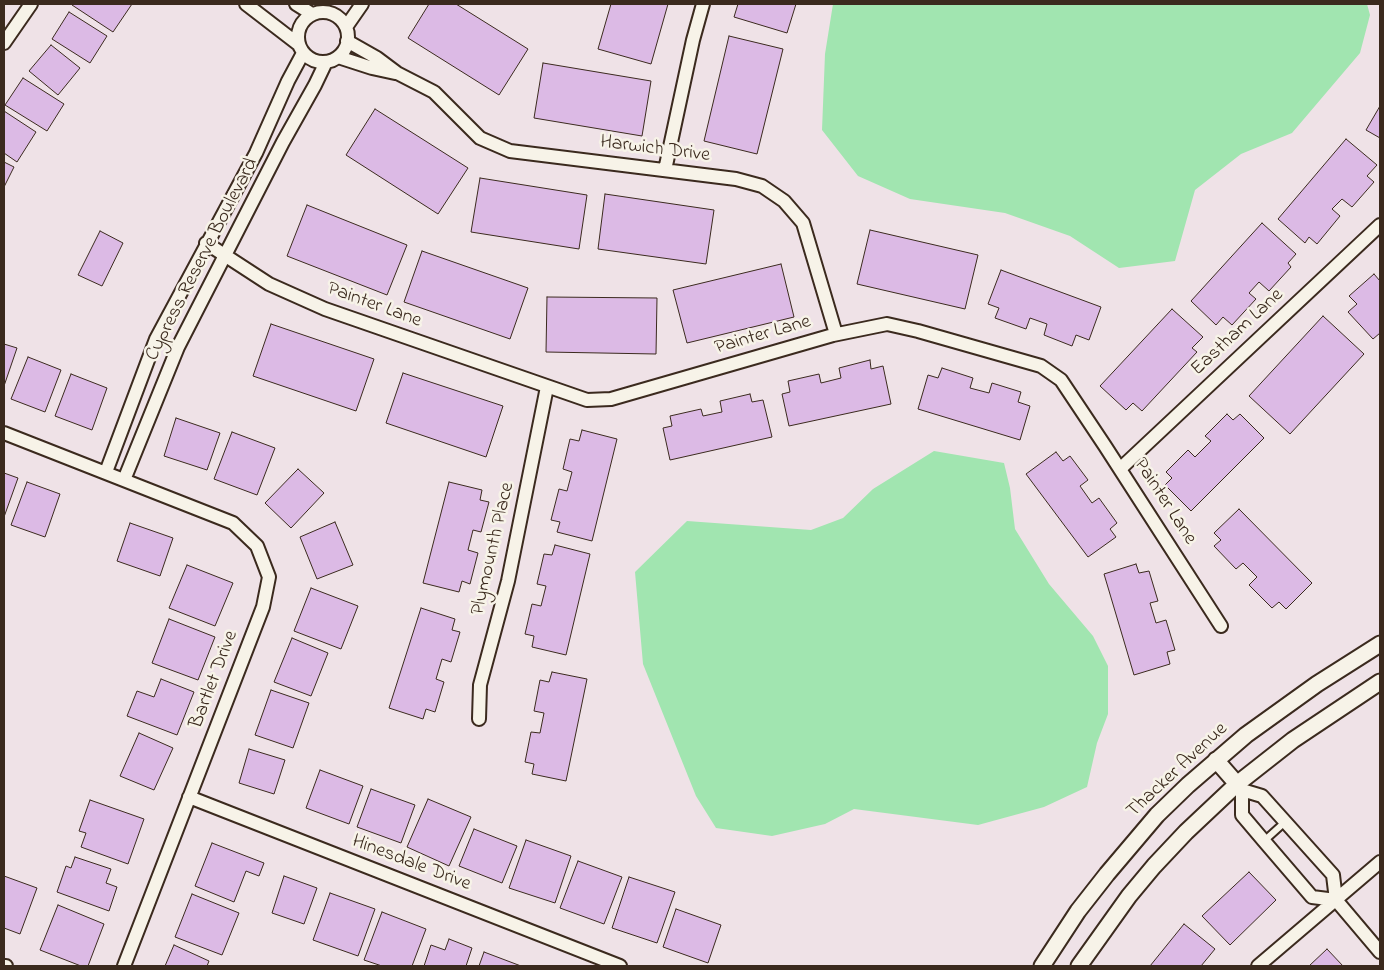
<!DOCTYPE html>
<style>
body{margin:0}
#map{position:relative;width:1384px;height:970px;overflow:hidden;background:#efe2e7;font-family:"Indie Flower",sans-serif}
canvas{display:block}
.frame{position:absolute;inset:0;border:5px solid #3b2a1e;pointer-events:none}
</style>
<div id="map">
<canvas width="1384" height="970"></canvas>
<div class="frame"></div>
</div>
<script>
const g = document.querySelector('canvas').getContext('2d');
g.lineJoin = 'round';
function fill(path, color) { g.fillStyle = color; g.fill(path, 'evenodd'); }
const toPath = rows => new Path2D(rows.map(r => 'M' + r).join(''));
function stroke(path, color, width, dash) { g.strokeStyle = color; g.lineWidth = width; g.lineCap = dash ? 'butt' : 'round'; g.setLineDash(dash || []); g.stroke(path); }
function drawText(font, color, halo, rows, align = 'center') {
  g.font = font + ' "Indie Flower",sans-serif'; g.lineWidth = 5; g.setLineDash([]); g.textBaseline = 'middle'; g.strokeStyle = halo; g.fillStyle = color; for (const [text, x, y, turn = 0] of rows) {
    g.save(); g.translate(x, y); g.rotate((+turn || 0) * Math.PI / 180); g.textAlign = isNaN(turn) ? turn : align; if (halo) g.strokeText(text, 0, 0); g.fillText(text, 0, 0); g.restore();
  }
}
fill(toPath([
 [833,4,1367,4,1370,15,1360,53,1292,133,1241,154,1195,190,1175,261,1119,268,1070,236,1005,213,910,199,858,176,822,130,825,54],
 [934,451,1004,463,1010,488,1015,529,1049,584,1093,636,1108,666,1108,714,1097,743,1087,787,1044,807,978,825,854,809,825,824,772,836,716,828,696,796,643,664,635,572,687,521,811,530,843,518,873,489]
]), '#a1e5b0');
const building = toPath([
 [73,4,132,4,113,32,72,5,73,4],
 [429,4,456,4,528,49,499,95,408,38,429,4],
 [611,4,668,4,651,64,598,49,611,4],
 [738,4,796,4,787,33,734,17,738,4],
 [69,12,107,36,90,63,52,39,69,12],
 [729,36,783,49,757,154,704,141,729,36],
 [51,45,80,68,58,95,29,71,51,45],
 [543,63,651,81,642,136,534,118,543,63],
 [23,78,64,104,47,131,5,105,23,78],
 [1380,106,1380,138,1366,130,1380,106],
 [375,109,468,168,438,214,346,155,375,109],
 [4,111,36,132,17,162,4,153,4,111],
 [1346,139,1377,165,1367,176,1374,182,1352,207,1342,199,1332,209,1340,216,1317,244,1309,237,1305,243,1278,219,1346,139],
 [4,162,14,167,4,187,4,162],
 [480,178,587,195,579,249,471,232,480,178],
 [605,194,714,210,706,264,598,249,605,194],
 [307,205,407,245,387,295,287,256,307,205],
 [1262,223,1296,254,1288,263,1291,267,1269,291,1259,282,1249,293,1256,299,1232,325,1223,317,1216,325,1191,301,1262,223],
 [870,230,978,255,965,309,857,284,870,230],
 [100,231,123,243,102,286,78,275,100,231],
 [422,251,528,288,510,339,404,302,422,251],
 [781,264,794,317,687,343,673,290,781,264],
 [1001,270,1101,307,1089,340,1076,335,1072,346,1044,335,1047,324,1030,318,1026,329,995,318,999,308,988,304,1001,270],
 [1374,274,1380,281,1380,333,1373,339,1348,312,1357,304,1349,296,1374,274],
 [547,297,657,298,656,354,546,352,547,297],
 [1172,309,1203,337,1192,348,1197,352,1142,411,1133,403,1126,410,1100,386,1172,309],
 [1323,316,1364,354,1290,434,1249,396,1323,316],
 [271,324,374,359,356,411,253,376,271,324],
 [4,344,17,348,4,386,4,344],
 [28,357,61,370,45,412,11,399,28,357],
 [870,360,871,369,883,366,891,404,789,426,782,394,790,392,788,381,819,374,821,383,841,378,839,368,870,360],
 [942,368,973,378,970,388,989,393,992,383,1021,392,1018,402,1030,406,1020,440,918,409,928,375,938,378,942,368],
 [403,373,503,406,486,457,386,423,403,373],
 [71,374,107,388,92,430,55,416,71,374],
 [750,394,752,402,763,400,772,437,670,460,663,428,672,426,670,416,701,409,703,416,722,412,720,401,750,394],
 [1227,414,1233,420,1240,414,1264,438,1191,511,1165,485,1172,478,1166,472,1188,450,1195,457,1211,441,1205,436,1227,414],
 [176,418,220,433,207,470,164,456,176,418],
 [582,430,617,439,592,541,557,532,560,522,551,520,559,489,567,491,572,472,563,469,570,439,579,441,582,430],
 [232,432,275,448,257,495,214,479,232,432],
 [1056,452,1063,461,1070,456,1088,480,1080,486,1092,503,1099,498,1117,523,1110,529,1116,537,1088,557,1026,474,1056,452],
 [298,469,324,493,291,528,265,503,298,469],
 [4,473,18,478,4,517,4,473],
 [27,482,60,494,45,537,11,525,27,482],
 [449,482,482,490,480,500,489,502,481,532,473,530,468,550,478,553,470,584,462,581,459,592,423,583,449,482],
 [1239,509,1312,583,1286,609,1279,602,1272,608,1249,585,1257,577,1243,563,1236,569,1214,546,1221,540,1214,533,1239,509],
 [335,522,353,565,317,579,300,537,335,522],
 [130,523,173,538,160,576,117,561,130,523],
 [555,545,590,554,566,655,532,647,534,636,525,634,532,604,541,606,546,586,537,584,544,554,552,555,555,545],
 [1136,564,1139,573,1149,571,1158,601,1150,603,1156,623,1166,620,1175,650,1167,652,1170,664,1134,675,1104,574,1136,564],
 [187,565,233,583,215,626,169,608,187,565],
 [311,588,358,606,341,649,294,631,311,588],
 [421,608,455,619,452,630,460,632,451,662,442,659,436,679,444,682,435,712,426,709,423,719,389,708,421,608],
 [169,619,215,637,198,680,152,663,169,619],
 [292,638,328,653,311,696,274,682,292,638],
 [552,672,587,679,566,781,532,774,534,764,525,762,531,732,540,733,544,713,534,711,540,680,549,682,552,672],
 [161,679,194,692,177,735,127,716,137,691,154,697,161,679],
 [271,690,309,703,293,748,255,735,271,690],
 [139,733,173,748,154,790,120,776,139,733],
 [249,749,285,760,274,794,239,783,249,749],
 [320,770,363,786,349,824,306,808,320,770],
 [371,789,415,805,401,843,357,827,371,789],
 [428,799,471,817,449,866,407,847,428,799],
 [90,800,144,819,128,864,81,847,86,833,79,831,90,800],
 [474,829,517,846,502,883,459,866,474,829],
 [526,840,571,856,555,903,509,888,526,840],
 [212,843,264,863,259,876,246,871,234,902,195,886,212,843],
 [75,857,111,869,106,883,117,887,109,911,57,892,66,866,71,868,75,857],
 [578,861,622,877,604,924,560,908,578,861],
 [1249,872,1276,900,1230,945,1202,916,1249,872],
 [4,876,37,888,20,934,4,928,4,876],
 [284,876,317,888,304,924,272,913,284,876],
 [629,877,675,892,657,943,612,928,629,877],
 [330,893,375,909,358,956,313,940,330,893],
 [192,894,239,913,222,955,175,937,192,894],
 [58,905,104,924,88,966,81,966,40,950,58,905],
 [676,909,721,925,708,963,663,947,676,909],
 [382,912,426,929,412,966,382,966,364,960,382,912],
 [1184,924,1215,949,1201,966,1150,966,1184,924],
 [449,939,472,948,466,966,424,966,431,945,445,950,449,939],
 [174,945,209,961,207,966,165,966,174,945],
 [1327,949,1343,966,1309,966,1327,949],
 [484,952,521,966,479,966,484,952]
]);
fill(building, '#dcbae5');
stroke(building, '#3b2a1e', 1);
const service = toPath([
 [1264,841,1285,822]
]);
const minor = toPath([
 [246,4,298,44],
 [296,4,312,14],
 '298 37a25 25 0 1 1 50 0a25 25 0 1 1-50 0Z',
 [346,27,362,4],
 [347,41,377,58,397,73,434,92,480,138,510,151,736,179,762,186,784,201,803,223,836,334],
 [4,43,31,4],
 [338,57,372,68,395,73],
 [665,170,693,40,703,4],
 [206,243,269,284,325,309,587,400,611,399,833,335,887,324,918,331,1041,366,1061,380,1105,446,1221,626],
 [4,433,233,523,257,546,269,577,263,607,124,966],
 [1120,469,1380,225],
 [106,472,156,339,256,153,288,81,303,53],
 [124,480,178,347,283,142,315,85,326,62],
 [479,719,480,685,508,581,547,387],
 [189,797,620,966],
 [1336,900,1312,897,1264,841,1242,815,1242,790,1262,796,1333,875,1336,900,1380,952],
 [4,966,6,966],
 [1258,966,1380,862]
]);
const tertiary = toPath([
 [1216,760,1237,784],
 [1042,966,1078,911,1107,874,1157,815,1188,785,1246,735,1317,684,1380,644],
 [1079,966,1129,896,1154,866,1186,832,1237,784,1293,740,1380,682]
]);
stroke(service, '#3b2a1e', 10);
stroke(minor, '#3b2a1e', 16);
stroke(tertiary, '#3b2a1e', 19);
stroke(service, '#f7f3e8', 6);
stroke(minor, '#f7f3e8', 12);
stroke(tertiary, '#f7f3e8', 15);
drawText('20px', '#3b2a1e', '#f7f3e8', [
 ["Harwich Drive",655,150,7],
 ["Cypress Reserve Boulevard",203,260,-63],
 ["Painter Lane",374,306,20],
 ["Eastham Lane",1238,333,-43],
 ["Painter Lane",763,336,-16],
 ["Painter Lane",1164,502,57],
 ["Plymounth Place",494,549,-77],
 ["Bartlet Drive",215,680,-69],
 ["Thacker Avenue",1178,771,-43],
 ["Hinesdale Drive",411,864,21]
]);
</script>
